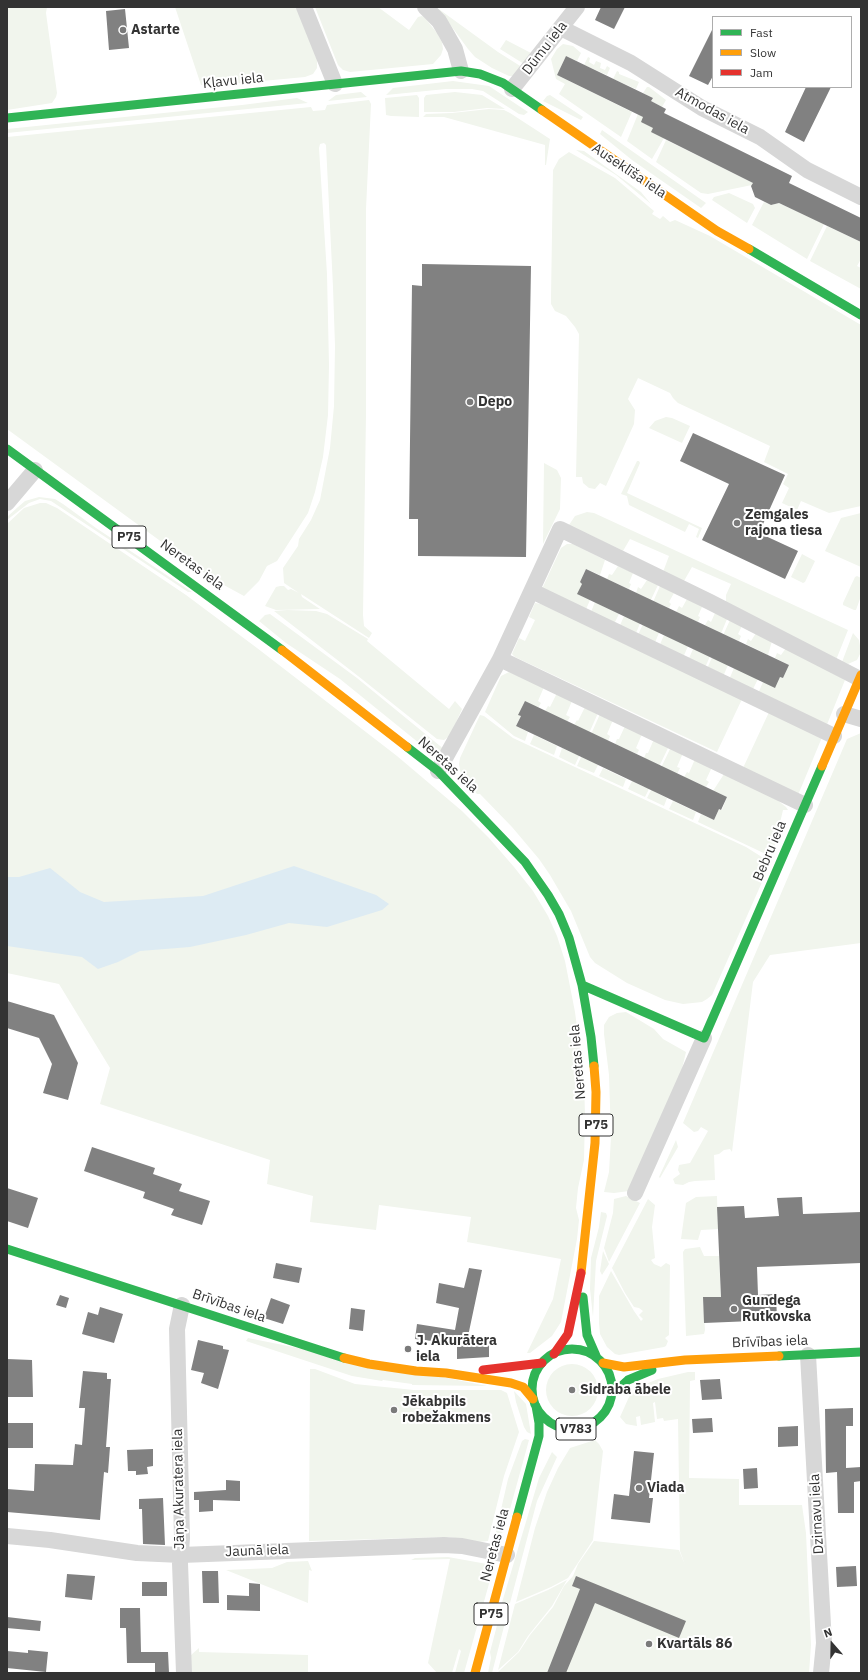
<!DOCTYPE html>
<meta charset="utf-8">
<style>
body{margin:0}
#map{position:relative;width:868px;height:1680px;overflow:hidden;background:#fff;font-family:"IBM Plex Sans",sans-serif}
canvas{display:block}
.frame{position:absolute;inset:0;border:8px solid #333;pointer-events:none}
.legend{position:absolute;left:712px;top:16px;width:140px;height:72px;box-sizing:border-box;background:#fff;border:1px solid #adadad;margin:0;padding:5px 7px;list-style:none;font-size:12px;color:#333}
.legend li{display:flex;align-items:center;gap:8px;height:20px}
.legend b{width:20px;border:1px solid #adadad}
.north{position:absolute;left:812px;top:1624px;width:40px;height:40px;-webkit-text-stroke:3px #fff;paint-order:stroke;rotate:340deg;font-size:11px;font-weight:700;line-height:16px;text-align:center;color:#333}
.north::after{content:'';display:block;margin:auto;width:14px;height:18px;background:#333;clip-path:polygon(50% 0,100% 100%,50% 72%,0 100%)}
</style>
<div id="map">
<canvas width="868" height="1680"></canvas>
<div class="frame"></div>
<ul class="legend">
<li><b style="height:5px;background:#30b455"></b>Fast</li>
<li><b style="height:5px;background:#ff9f0a"></b>Slow</li>
<li><b style="height:5px;background:#e5322d"></b>Jam</li>
</ul>
<div class="north">N</div>
</div>
<script>
const g = document.querySelector('canvas').getContext('2d');
g.lineJoin = 'round';
function fill(path, color) { g.fillStyle = color; g.fill(path, 'evenodd'); }
const toPath = rows => new Path2D(rows.map(r => 'M' + r).join(''));
function stroke(path, color, width, dash) { g.strokeStyle = color; g.lineWidth = width; g.lineCap = dash ? 'butt' : 'round'; g.setLineDash(dash || []); g.stroke(path); }
function drawText(font, color, halo, rows, align = 'center') {
  g.font = font + ' "IBM Plex Sans",sans-serif'; g.lineWidth = 4; g.setLineDash([]); g.textBaseline = 'middle'; g.strokeStyle = halo; g.fillStyle = color; for (const [text, x, y, turn = 0] of rows) {
    g.save(); g.translate(x, y); g.rotate((+turn || 0) * Math.PI / 180); g.textAlign = isNaN(turn) ? turn : align; if (halo) g.strokeText(text, 0, 0); g.fillText(text, 0, 0); g.restore();
  }
}
fill(toPath([
 [7,7,47,7,46,13,57,93,56,97,52,103,7,110],
 [175,7,297,7,317,60,317,68,313,74,305,77,209,86,201,85],
 [315,7,378,7,409,30,418,17,422,16,425,18,437,33,442,42,443,49,441,55,433,64,350,72,343,70,338,65],
 [436,7,498,52,525,69,513,76,509,76,492,68,475,57,468,49,449,23],
 [506,40,531,53,524,64,500,49],
 [563,44,573,46,581,53,577,61,566,56,557,75,632,112,621,137,559,94,565,84,556,79,551,59,557,49],
 [588,57,590,58,589,62,594,65,596,61,601,63,600,68,605,70,607,66,610,68,607,75,584,65],
 [617,71,619,72,619,74,639,82,636,89,613,79],
 [453,81,489,86,528,112,524,115,519,114,483,91,472,89,446,89,386,95,393,88],
 [647,87,649,87,666,100,662,107,651,101,653,98,643,93],
 [361,92,367,97,328,101,336,95],
 [455,92,482,95,505,109,487,108,454,112,424,112,424,98,426,95],
 [417,95,419,98,419,117,391,116,386,115,385,98],
 [550,95,583,117,581,120,543,101,547,96],
 [297,98,308,103,7,133,7,129,242,105],
 [369,100,371,104,366,209,366,414,363,615,364,626,372,633,369,638,301,594,302,597,320,609,276,610,265,606,276,587,280,586,284,586,288,590,291,589,299,593,284,583,283,568,298,546,299,539,311,520,320,500,330,448,334,406,335,346,333,287,326,145,324,143,320,144,319,148,327,274,329,365,328,415,323,457,315,492,308,513,277,561,267,566,259,581,244,596,211,578,7,429,7,137,311,107,313,111,325,110,327,105],
 [489,109,504,110,510,113,550,139,546,165,545,165,545,145,444,117,423,117,426,114,452,113],
 [638,114,643,117,664,138,652,159,627,141],
 [602,130,706,203,701,208,632,160,600,134],
 [666,140,753,183,752,185,708,194,701,193,656,162],
 [576,150,584,151,641,192,651,204,616,175],
 [569,152,615,178,654,211,652,214,660,219,663,216,670,222,675,220,710,236,861,325,861,506,829,513,801,501,797,510,782,503,789,488,783,484,788,474,764,462,770,446,678,403,673,398,670,393,638,378,628,399,635,410,634,424,606,486,600,483,595,489,589,488,583,483,582,477,576,477,579,334,575,327,566,316,555,311,551,304,551,297,553,170,559,159],
 [729,193,753,204,755,208,747,223,712,200,714,197],
 [764,202,771,205,779,203,824,224,807,259,752,225],
 [827,226,861,242,861,259,857,266,861,268,861,289,810,261],
 [666,417,672,418,690,426,682,443,649,428,655,421],
 [637,461,639,461,640,463,627,493,702,528,698,538,696,537,699,529,689,524,685,532,629,505,627,496,621,494],
 [544,463,557,470,561,478,560,509,543,544],
 [39,497,55,499,63,504,96,528,192,592,188,592,51,501,40,499,29,503,7,520,7,517,18,507,25,501],
 [40,503,46,503,57,508,186,595,257,648,397,756,462,811,489,838,514,867,533,891,548,916,557,936,565,961,575,1012,584,1080,585,1115,584,1160,578,1188,576,1208,579,1220,577,1239,561,1322,552,1336,530,1353,527,1353,553,1299,561,1259,467,1242,471,1217,379,1205,376,1230,310,1222,313,1196,267,1184,270,1160,100,1104,110,1068,59,984,7,973,7,524,24,508],
 [587,512,594,513,848,630,836,660,726,603,726,595,731,584,692,567,684,581,663,572,669,556,630,539,623,551,569,525,575,516],
 [861,513,861,567,825,551,841,518],
 [567,544,573,544,605,560,600,575,586,569,580,582,582,584,578,594,590,600,584,614,541,591,561,548],
 [802,554,815,561,805,582,803,583,791,577],
 [618,566,633,573,629,583,631,584,629,589,607,579,609,574,612,575],
 [857,576,861,578,861,596,856,610,854,610,843,605,843,603,855,577],
 [647,580,658,585,647,608,644,606,647,598,636,593,638,587,641,589],
 [660,586,674,593,669,602,671,604,669,608,658,603,654,611,650,609],
 [687,599,702,607,698,616,700,617,698,622,676,612,679,606,682,608],
 [595,602,619,614,612,628,589,617],
 [535,603,541,604,743,697,717,752,515,657,512,654,519,638,525,641,535,620,529,617],
 [287,610,316,611,327,614,368,639,367,641,449,709,455,701,462,709,450,736,444,740,437,739,358,676,274,611],
 [715,613,727,619,718,641,717,631,705,625,708,620,711,622],
 [270,614,357,678,445,750,435,751,419,743,340,679,286,643,259,621,265,615],
 [624,616,641,621,634,638,618,630],
 [730,620,742,626,738,634,741,636,739,641,727,636,724,644,720,642],
 [644,622,659,633,653,647,636,639],
 [756,633,772,641,768,655,746,644,748,639,751,641],
 [853,633,859,640,861,652,857,660,848,664,842,662],
 [664,635,688,646,682,660,658,649],
 [786,648,845,680,826,727,757,696,763,682,775,687,780,677,783,678,789,665,775,658,777,653,781,655],
 [693,649,711,654,704,670,687,663],
 [713,655,728,665,722,679,706,671],
 [734,668,758,679,751,693,728,682],
 [509,672,544,687,538,701,541,703,538,708,525,702,519,715,521,716,516,726,528,732,525,741,514,736,485,712,501,676],
 [557,693,572,701,566,715,570,717,567,722,545,711,548,706,550,707],
 [585,707,598,713,586,740,574,725,577,720,578,721],
 [770,710,823,735,798,795,743,768],
 [600,714,613,720,607,734,610,736,608,741,588,741],
 [480,715,484,716,513,738,746,847,765,859,770,864,712,995,707,999,702,1002,683,1004,665,1000,627,983,595,963,590,957,571,911,550,875,539,859,512,827,480,794,477,794,461,775,459,764,460,758],
 [625,726,642,734,636,748,639,750,637,754,615,744,617,739,619,739],
 [861,733,861,943,770,955,753,982,732,1152,730,1149,724,1150,719,1154,714,1155,715,1180,695,1181,689,1182,683,1185,675,1184,673,1179,680,1174,678,1170,679,1165,690,1163,708,1131,701,1127,698,1131,694,1132,683,1123,847,739],
 [534,735,557,746,554,755,530,744],
 [654,739,669,746,656,773,644,758,646,753,648,753],
 [671,747,683,753,677,767,680,768,677,774,658,774],
 [562,748,575,754,576,752,580,754,575,765,559,757],
 [582,755,587,757,586,759,598,765,594,773,577,766],
 [695,759,712,767,706,780,709,782,706,787,684,777,687,772,689,773],
 [603,768,626,779,623,787,599,776],
 [724,774,776,799,786,807,788,810,783,810,772,857,698,822,701,814,714,820,719,809,722,810,727,797,713,791],
 [632,781,644,787,646,785,650,787,645,797,628,789],
 [652,788,656,789,655,792,667,798,664,806,647,798],
 [673,801,696,812,693,820,669,809],
 [626,1012,654,1029,663,1039,686,1052,681,1073,629,1191,614,1193,604,1192,609,1172,611,1137,609,1075,604,1034,604,1025,609,1017,617,1013],
 [676,1140,678,1147,660,1178,659,1177],
 [626,1196,640,1203,609,1262,604,1248,613,1213,614,1199],
 [717,1196,718,1229,701,1230,698,1240,681,1239,686,1203,696,1197],
 [648,1199,655,1205,652,1227,655,1258,651,1260,654,1264,661,1267,666,1263,670,1265,669,1335,665,1338,668,1341,666,1346,664,1347,619,1355,615,1354,607,1347,600,1334,599,1323,599,1296,611,1271,634,1311,641,1321,643,1319,639,1315,643,1311,639,1308,634,1307,625,1293,612,1268],
 [601,1212,606,1213,607,1216,596,1261,593,1317,590,1289,591,1258,599,1227],
 [700,1247,704,1256,719,1256,721,1297,703,1297,705,1330,704,1334,686,1336,683,1252,685,1249],
 [603,1251,609,1264,602,1275,600,1271],
 [248,1338,487,1386,412,1385,412,1384,383,1380,382,1381,352,1376,246,1341],
 '546 1390a26 26 0 1 1 52 0a26 26 0 1 1-52 0Z',
 [310,1369,315,1369,355,1384,414,1390,501,1390,507,1393,519,1432,504,1476,488,1541,479,1542,449,1537,309,1541],
 [688,1372,695,1372,695,1380,690,1381,689,1478,739,1479,739,1505,802,1505,806,1533,811,1645,809,1673,497,1673,519,1652,530,1635,553,1607,564,1586,573,1576,578,1564,594,1541,679,1550,685,1565,680,1551,678,1419,664,1421,663,1418,657,1419,655,1402,653,1403,655,1422,641,1425,640,1416,636,1417,637,1426,631,1425,626,1424,620,1417,629,1397,636,1388,658,1379],
 [514,1391,526,1404,531,1434,527,1432,524,1427,516,1402],
 [525,1439,529,1440,504,1531,494,1540,508,1479,522,1441],
 [595,1440,599,1444,603,1451,593,1540,568,1578,551,1587,516,1602,535,1528,547,1492,558,1468,570,1448],
 [552,1452,557,1457,537,1501,510,1603,501,1606,539,1478],
 [448,1557,487,1564,492,1573,464,1673,455,1673,461,1651,459,1649,452,1673,437,1673,428,1663,450,1559,411,1560,415,1558],
 [308,1561,312,1571,309,1570,308,1603,226,1570,272,1568,287,1562],
 [567,1580,552,1606,528,1636,518,1652,498,1670,515,1604,548,1590],
 [509,1607,492,1673,488,1673,491,1658,490,1652,501,1610],
 [199,1648,199,1652,308,1655,308,1673,191,1673,191,1655]
]), '#f1f5ed');
fill(toPath([
 [294,866,376,895,389,904,382,910,327,927,289,923,246,935,190,947,140,951,118,962,98,969,82,957,7,946,7,877,19,877,50,868,80,892,104,902,203,896]
]), '#ddebf3');
fill(toPath([
 [601,7,625,7,614,29,595,20],
 [125,9,129,48,109,50,106,11],
 [713,28,713,76,708,85,689,76],
 [566,56,653,98,651,101,666,109,664,113,792,176,789,183,861,218,861,242,779,203,771,205,755,197,751,186,753,183,651,132,653,128,641,122,643,117,557,75],
 [806,87,831,87,804,142,785,132],
 [422,264,531,266,526,557,418,556,418,519,409,519,412,285,422,286],
 [693,433,785,475,759,533,798,551,785,579,702,540,729,484,680,461],
 [586,569,789,665,783,678,780,677,775,688,577,594,582,584,580,582],
 [525,701,727,797,721,810,719,809,714,820,516,726,521,716,518,715],
 [7,1001,54,1015,78,1063,68,1100,43,1093,52,1064,39,1038,7,1028],
 [92,1147,155,1168,153,1174,182,1184,179,1191,210,1201,202,1225,171,1215,174,1209,143,1198,145,1192,84,1171],
 [7,1188,38,1198,28,1228,7,1221],
 [802,1197,803,1214,861,1212,861,1263,757,1267,758,1295,776,1294,777,1320,704,1323,703,1297,721,1297,717,1207,744,1206,745,1218,779,1216,777,1198],
 [276,1263,302,1268,299,1283,273,1278],
 [469,1268,482,1270,467,1341,489,1340,489,1357,457,1359,457,1344,415,1339,417,1324,455,1330,459,1308,436,1303,439,1283,464,1288],
 [60,1295,69,1298,66,1308,56,1305],
 [271,1298,290,1305,283,1324,264,1318],
 [100,1307,123,1314,114,1343,82,1334,88,1312,98,1315],
 [351,1308,365,1310,363,1331,349,1329],
 [198,1340,223,1346,223,1349,229,1350,218,1389,201,1383,204,1373,191,1370],
 [7,1359,32,1360,33,1397,7,1397],
 [83,1371,107,1373,107,1379,111,1379,106,1447,110,1447,108,1473,104,1472,100,1520,7,1512,7,1489,34,1491,35,1464,73,1465,75,1444,82,1445,85,1408,79,1408],
 [720,1379,722,1399,702,1400,700,1380],
 [853,1408,853,1426,846,1426,846,1468,861,1467,861,1481,854,1482,854,1513,838,1513,837,1472,826,1473,825,1409],
 [712,1418,713,1432,693,1433,692,1419],
 [7,1423,33,1423,33,1448,7,1448],
 [798,1426,798,1446,778,1447,778,1427],
 [153,1449,153,1466,147,1467,148,1474,136,1475,136,1471,128,1471,127,1450],
 [634,1451,654,1453,649,1498,653,1498,650,1523,611,1519,614,1494,629,1496],
 [757,1468,758,1488,744,1489,743,1469],
 [226,1480,240,1481,240,1501,213,1500,213,1511,199,1512,199,1500,194,1500,194,1492,226,1490],
 [163,1498,165,1545,143,1544,142,1509,139,1509,139,1499],
 [856,1566,857,1586,837,1587,836,1567],
 [202,1571,218,1571,219,1603,203,1603],
 [67,1574,95,1576,92,1600,65,1597],
 [576,1576,686,1621,679,1638,595,1603,566,1673,547,1673,580,1589,572,1586],
 [142,1582,167,1582,167,1596,142,1596],
 [249,1583,260,1584,260,1611,227,1610,227,1595,249,1596],
 [120,1608,140,1608,141,1652,168,1652,169,1673,155,1673,155,1663,127,1663,126,1628,120,1628],
 [7,1617,41,1621,40,1631,7,1628],
 [28,1650,48,1652,46,1672,7,1668,7,1651,28,1653]
]), '#818181');
stroke(toPath([
 [304,7,335,84],
 [425,7,439,21,446,33,455,49,461,71],
 [561,28,631,63,702,108,760,137,807,170,861,197],
 [512,89,577,7],
 [7,503,35,470],
 [532,591,834,736],
 [500,659,805,805],
 [844,714,861,719],
 [438,771,500,659,560,529,710,602,860,679],
 [635,1193,704,1038],
 [182,1305,177,1329,182,1538,180,1563,184,1673],
 [808,1355,824,1643,821,1673],
 [7,1536,50,1540,137,1553,181,1555,444,1545,462,1546,507,1555]
]), '#d7d7d7', 16);
stroke(toPath([
 [7,118,461,71,480,74,503,83,542,110],
 [749,249,861,315],
 [7,449,282,650],
 [407,747,438,771,525,862,548,895,559,914,569,938,582,985,591,1037,594,1066],
 [582,985,704,1038,822,766],
 [7,1249,344,1358],
 [583,1297,587,1335,597,1358],
 '532 1389a40 40 0 1 1 80 0a40 40 0 1 1-80 0Z',
 [779,1356,861,1352],
 [612,1391,617,1390,628,1380,652,1370],
 [517,1517,539,1436,539,1423,536,1406]
]), '#30b455', 9);
stroke(toPath([
 [542,110,717,231,749,249],
 [282,650,407,747],
 [822,766,861,675],
 [581,1273,595,1143,596,1092,594,1066],
 [344,1358,369,1364,416,1371,446,1373,511,1383,523,1387,533,1399],
 [603,1363,624,1367,685,1360,779,1356],
 [475,1673,517,1517]
]), '#ff9f0a', 9);
stroke(toPath([
 [554,1354,568,1334,581,1273],
 [483,1370,542,1363]
]), '#e5322d', 9);
for (const [x, y, r, color] of [
 [123,30,4,"#7a7a7a"],
 [470,402,4,"#7a7a7a"],
 [737,523,4,"#7a7a7a"],
 [734,1309,4,"#7a7a7a"],
 [408,1349,4,"#7a7a7a"],
 [572,1390,4,"#7a7a7a"],
 [394,1410,4,"#7a7a7a"],
 [639,1488,4,"#7a7a7a"],
 [649,1644,4,"#7a7a7a"]
]) { const dot = new Path2D(); dot.arc(x, y, r, 0, 2 * Math.PI); g.fillStyle = color; g.fill(dot); stroke(dot, '#fff', 1.5); }
for (const [x, y, w] of [
 [129,537,34],
 [596,1125,34],
 [576,1429,40],
 [491,1614,34]
]) { const box = new Path2D(); box.roundRect(x - w / 2, y - 11, w, 22, 3); g.fillStyle = '#fff'; g.fill(box); stroke(box, '#333', 1); }
drawText('bold 13px', '#333', null, [
 ["P75",129,537],
 ["P75",596,1125],
 ["V783",576,1429],
 ["P75",491,1614]
]);
drawText('bold 14px', '#333', '#fff', [
 ["Astarte",131,30],
 ["Depo",478,402],
 ["Zemgales",745,515],
 ["rajona tiesa",745,531],
 ["Gundega",742,1301],
 ["Rutkovska",742,1317],
 ["J. Akurātera",416,1341],
 ["iela",416,1357],
 ["Sidraba ābele",580,1390],
 ["Jēkabpils",402,1402],
 ["robežakmens",402,1418],
 ["Viada",647,1488],
 ["Kvartāls 86",657,1644]
], 'left');
drawText('14px', '#333', '#fff', [
 ["Dūmu iela",545,48,-52],
 ["Kļavu iela",233,81,-6],
 ["Atmodas iela",712,111,29],
 ["Auseklīša iela",629,171,34],
 ["Neretas iela",192,565,36],
 ["Neretas iela",448,765,42],
 ["Bebru iela",770,851,-67],
 ["Neretas iela",578,1062,-95],
 ["Brīvības iela",229,1306,19],
 ["Brīvības iela",770,1342,-2],
 ["Jāņa Akuratera iela",179,1489,-91],
 ["Dzirnavu iela",817,1514,-93],
 ["Neretas iela",495,1545,-75],
 ["Jaunā iela",257,1551,-2]
]);
</script>
